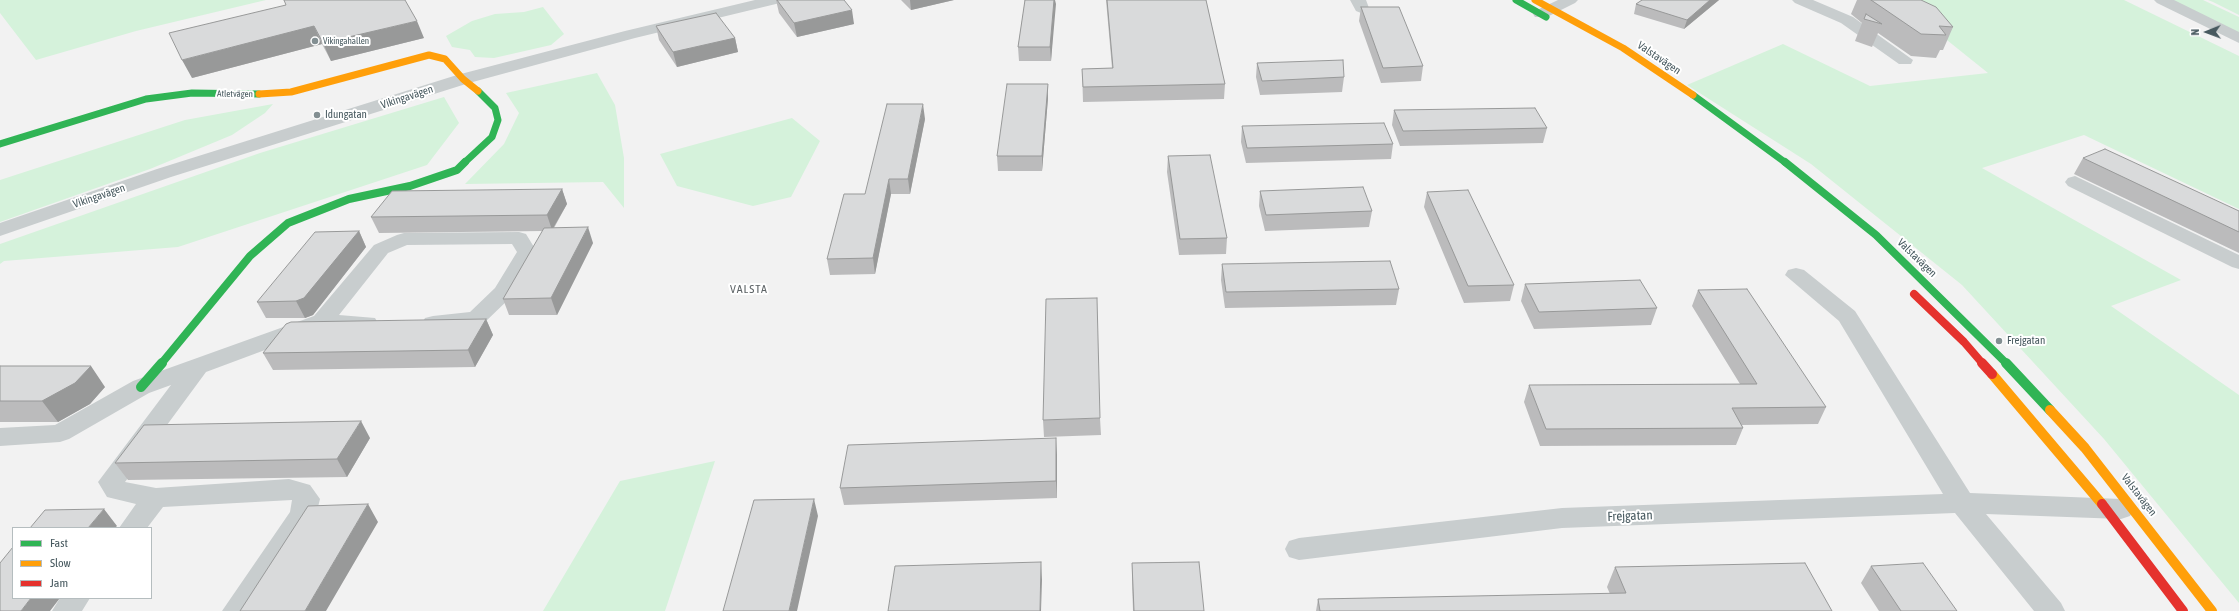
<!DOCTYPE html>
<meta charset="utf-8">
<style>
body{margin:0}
#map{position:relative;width:2239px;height:611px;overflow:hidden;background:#f2f2f2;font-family:"Asap Condensed",sans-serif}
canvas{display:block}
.legend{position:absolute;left:12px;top:527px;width:140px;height:72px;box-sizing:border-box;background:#fff;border:1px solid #b5bdbf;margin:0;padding:5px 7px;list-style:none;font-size:12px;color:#47595f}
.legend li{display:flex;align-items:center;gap:8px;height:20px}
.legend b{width:20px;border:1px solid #b5bdbf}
.north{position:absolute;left:2187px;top:12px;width:40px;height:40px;-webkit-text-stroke:3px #fff;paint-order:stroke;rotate:269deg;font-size:11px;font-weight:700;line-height:16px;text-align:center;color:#47595f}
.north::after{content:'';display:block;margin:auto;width:14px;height:18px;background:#47595f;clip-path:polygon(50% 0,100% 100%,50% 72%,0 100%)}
</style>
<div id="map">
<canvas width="2239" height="611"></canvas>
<ul class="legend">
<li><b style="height:5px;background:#30b455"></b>Fast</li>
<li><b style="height:5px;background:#ff9f0a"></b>Slow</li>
<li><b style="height:5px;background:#e5322d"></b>Jam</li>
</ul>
<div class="north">N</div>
</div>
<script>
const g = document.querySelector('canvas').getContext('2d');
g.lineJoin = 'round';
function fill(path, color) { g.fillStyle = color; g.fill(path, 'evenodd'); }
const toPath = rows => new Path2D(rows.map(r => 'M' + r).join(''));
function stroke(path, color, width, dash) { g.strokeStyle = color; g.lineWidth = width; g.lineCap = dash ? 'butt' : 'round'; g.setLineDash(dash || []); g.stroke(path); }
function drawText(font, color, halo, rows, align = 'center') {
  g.font = font + ' "Asap Condensed",sans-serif'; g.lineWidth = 4; g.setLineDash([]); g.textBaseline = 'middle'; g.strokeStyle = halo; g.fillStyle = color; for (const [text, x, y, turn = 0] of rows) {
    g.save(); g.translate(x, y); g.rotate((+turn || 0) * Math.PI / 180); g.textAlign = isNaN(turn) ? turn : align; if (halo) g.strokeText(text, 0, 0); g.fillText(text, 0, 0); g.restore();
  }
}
fill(toPath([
 [0,0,266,0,136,31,36,60,0,13],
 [1897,0,2124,0,2239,56,2239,209,2084,135,1982,168,2181,280,2111,306,2239,395,2239,603,2104,439,1962,285,1811,164,1687,85,1783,44,1870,86,1988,73],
 [2171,0,2203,0,2239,17,2239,34],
 [2208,0,2239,0,2239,15,2213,2],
 [543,7,564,34,551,45,494,58,475,57,470,50,452,47,446,36,472,21,495,14,524,12],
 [597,73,615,105,624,158,624,208,603,182,465,184,504,144,519,113,506,93],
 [444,97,459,123,427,165,178,247,4,261,0,264,0,244,260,153],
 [273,104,265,113,232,135,150,169,0,222,0,180,185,120],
 [792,118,820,141,791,197,753,206,677,186,660,154],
 [715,461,665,611,543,611,620,481]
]), '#d5f2db');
fill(toPath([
 [755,0,783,0,780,3,635,38,469,83,171,177,0,236,0,223,157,169,457,75,625,31,755,0],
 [1350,0,1366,0,1369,8,1366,11,1361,13,1356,11,1350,0],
 [1558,0,1578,0,1575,3,1547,17,1535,17,1533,14,1535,11,1558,0],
 [1792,0,1813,0,1853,17,1913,60,1911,64,1899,64,1841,23,1795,3,1792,0],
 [2154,0,2174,0,2239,32,2239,43,2157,3,2154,0],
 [2075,176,2239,255,2239,269,2232,267,2068,186,2065,182,2068,178,2075,176],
 [519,232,526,234,537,252,511,297,484,323,433,330,425,328,422,323,425,318,433,316,470,312,495,288,517,252,512,244,407,245,388,253,339,315,375,318,378,323,375,328,367,330,324,328,206,372,125,482,156,488,289,479,310,485,320,499,316,515,252,611,222,611,290,512,292,500,163,507,147,528,119,528,136,504,107,497,98,482,171,385,149,393,69,439,60,442,0,446,0,428,55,425,133,381,314,316,374,245,397,235,404,233,519,232],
 [1796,268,1804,270,1855,311,1970,493,2121,499,2130,502,2134,509,2130,516,2121,519,1986,514,2061,603,2065,611,2034,611,1955,513,1562,528,1299,560,1289,557,1285,549,1289,541,1299,538,1562,508,1943,494,1839,321,1785,275,1788,270,1796,268],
 [60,598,90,598,82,611,52,611,60,598]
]), '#c8cdce');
stroke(toPath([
 [1516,0,1546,17],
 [1693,95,1786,163],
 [0,144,146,99,192,93,259,94],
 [464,163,492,137,498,120,495,108,478,91]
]), '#30b455', 7);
stroke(toPath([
 [1785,162,1876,235,2007,364],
 [161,364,250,256,288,223,349,199,410,186,457,170,465,162]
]), '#30b455', 8);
stroke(toPath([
 [2006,363,2050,410],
 [141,387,162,363]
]), '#30b455', 10);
stroke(toPath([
 [1535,0,1623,48,1693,95],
 [259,94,291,92,429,55,445,59,463,79,478,91]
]), '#ff9f0a', 7);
stroke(toPath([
 [1992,374,2102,504],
 [2050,410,2085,448,2212,611]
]), '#ff9f0a', 10);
stroke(toPath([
 [1914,294,1964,342,1983,364]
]), '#e5322d', 8);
stroke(toPath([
 [1982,363,1992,374],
 [2102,504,2183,611]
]), '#e5322d', 10);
fill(toPath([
 [776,0,844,0,854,24,797,37,779,13],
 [901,0,954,0,911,10],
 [1025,0,1055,0,1051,61,1019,61,1018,47],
 [1106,0,1206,0,1225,84,1224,99,1083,102,1082,69,1112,68],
 [1642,0,1719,0,1684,29,1634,14,1636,4],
 [1857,0,1921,0,1953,27,1943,50,1940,50,1936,58,1911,56,1878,33,1872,47,1855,41,1862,23,1851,14],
 [286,5,424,38,331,61,322,44,192,78],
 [1361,7,1423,66,1421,81,1381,83,1359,21],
 [656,26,735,38,738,52,677,67,659,40],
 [1257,63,1344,77,1342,92,1260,95,1256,77],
 [1048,84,1048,98,1042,171,998,171,997,156],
 [1394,110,1547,128,1543,143,1400,146,1392,125],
 [925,119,910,194,891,194,875,274,830,275,827,259,865,194],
 [1242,126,1393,144,1391,159,1246,163,1241,142],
 [1168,156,1227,238,1226,254,1179,255,1167,172],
 [2083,158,2239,211,2239,253,2074,174],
 [562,189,567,204,554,228,593,243,557,315,509,315,503,299,543,231,379,233,371,217],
 [1260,191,1372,211,1369,227,1265,231,1259,206],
 [1427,192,1514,285,1510,301,1464,303,1424,207],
 [359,231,366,247,313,315,305,318,266,318,257,302],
 [1222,264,1399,289,1396,305,1225,308,1221,280],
 [1525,284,1657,308,1651,325,1534,329,1521,301],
 [1698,290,1826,407,1818,424,1742,425,1743,428,1736,445,1540,446,1524,402,1529,385,1740,384,1692,306],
 [486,319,493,335,475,367,273,370,263,353],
 [0,366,105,387,90,404,58,422,0,422],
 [1100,418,1101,435,1044,437,1043,420],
 [370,438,347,477,128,480,115,463],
 [1057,455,1057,498,844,505,840,488],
 [1132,563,1204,611,1133,611,1132,580],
 [1871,566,1957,611,1879,611,1861,583],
 [1615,567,1832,611,1316,611,1318,599,1610,594,1607,587]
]), '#bbbbbc');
fill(toPath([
 [910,0,954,0,911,10],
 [1054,0,1055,0,1056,4,1051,61,1050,47],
 [1710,0,1719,0,1684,29,1687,20],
 [852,10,854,24,797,37,794,23],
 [417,21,424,38,331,61,323,43],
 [314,26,322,44,192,78,182,60],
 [735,38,738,52,677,67,673,52],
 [1048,84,1048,98,1042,171,1042,156],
 [923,104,925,119,910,194,908,179],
 [889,179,891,194,875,274,873,258],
 [562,189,567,204,552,230,547,215],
 [588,227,593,243,557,315,551,298],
 [359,231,366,247,313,315,305,318,296,301],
 [486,319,493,335,475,367,468,350],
 [91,366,105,387,90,404,58,422,42,401],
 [361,421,370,438,347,477,337,459],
 [1056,438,1057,455,1057,498,1056,481],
 [814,499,818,516,797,611,789,611],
 [368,504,378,522,326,611,305,611],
 [104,509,117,526,115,528,88,528],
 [1041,562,1042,580,1041,611,1040,611],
 [31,598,60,598,50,611,21,611]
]), '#989999');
const building = toPath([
 [284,0,405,0,417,21,323,43,314,26,182,60,169,33,286,5,284,0],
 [777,0,844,0,852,10,794,23,777,0],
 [1025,0,1054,0,1050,47,1018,47,1025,0],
 [1107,0,1206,0,1225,84,1083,87,1082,69,1113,68,1107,0],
 [1642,0,1710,0,1687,20,1636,4,1642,0],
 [1871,0,1921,0,1936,7,1953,27,1939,26,1946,35,1921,34,1871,0],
 [1361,7,1399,7,1423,66,1383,68,1361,7],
 [716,13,735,38,673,52,656,26,716,13],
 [1866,14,1882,24,1864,19,1866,14],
 [1343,60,1344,77,1262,81,1257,63,1343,60],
 [1007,84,1048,84,1042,156,997,156,1007,84],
 [887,104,923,104,908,179,889,179,873,258,827,259,844,194,865,194,887,104],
 [1535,108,1547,128,1403,131,1394,110,1535,108],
 [1384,123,1393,144,1247,148,1242,126,1384,123],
 [2105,149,2239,211,2239,232,2083,158,2105,149],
 [1210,155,1227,238,1180,239,1168,156,1210,155],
 [1363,187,1372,211,1266,215,1260,191,1363,187],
 [562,189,547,215,371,217,392,191,562,189],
 [1468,190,1514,285,1468,286,1427,192,1468,190],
 [588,227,551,298,503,299,544,228,588,227],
 [359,231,304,298,296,301,257,302,315,232,359,231],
 [1390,261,1399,289,1226,292,1222,264,1390,261],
 [1640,280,1657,308,1539,312,1525,284,1640,280],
 [1747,289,1826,407,1732,408,1743,428,1546,429,1529,385,1757,384,1698,290,1747,289],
 [1097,298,1100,418,1043,420,1046,299,1097,298],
 [486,319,468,350,263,353,286,324,291,322,486,319],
 [0,366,91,366,75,383,42,401,0,401,0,366],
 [361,421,337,459,115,463,144,425,361,421],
 [1056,438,1056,481,840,488,848,445,1056,438],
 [814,499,789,611,723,611,754,500,814,499],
 [368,504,305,611,240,611,308,506,368,504],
 [104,509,88,528,30,528,45,510,104,509],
 [13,547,13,598,31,598,21,611,0,611,0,563,13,547],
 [1041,562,1040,611,888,611,895,566,1041,562],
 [1199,562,1204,611,1134,611,1132,563,1199,562],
 [1805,563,1832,611,1320,611,1318,599,1626,593,1615,567,1805,563],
 [1923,563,1957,611,1901,611,1871,566,1923,563]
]);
fill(building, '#d9dadb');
stroke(building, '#989999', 1);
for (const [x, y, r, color] of [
 [315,41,4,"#838f92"],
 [317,115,4,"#838f92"],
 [1999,341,4,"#838f92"]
]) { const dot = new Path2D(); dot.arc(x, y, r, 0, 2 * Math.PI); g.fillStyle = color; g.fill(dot); stroke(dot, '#fff', 1.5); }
drawText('9px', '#47595f', '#fff', [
 ["Vikingahallen",323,41]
], 'left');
drawText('9px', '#47595f', '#fff', [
 ["Atletvägen",235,94,1]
]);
drawText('11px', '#47595f', '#fff', [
 ["Valstavägen",1659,58,34],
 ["Vikingavägen",407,97,-18],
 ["Vikingavägen",99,196,-19],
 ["Valstavägen",1917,258,44],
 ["Valstavägen",2139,495,52]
]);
drawText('11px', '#47595f', '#fff', [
 ["Idungatan",325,115],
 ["Frejgatan",2007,341]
], 'left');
g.letterSpacing = '1px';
drawText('12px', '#5d6366', '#fff', [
 ["VALSTA",749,289]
]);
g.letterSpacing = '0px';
drawText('13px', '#47595f', '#fff', [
 ["Frejgatan",1630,516,-2]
]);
</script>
